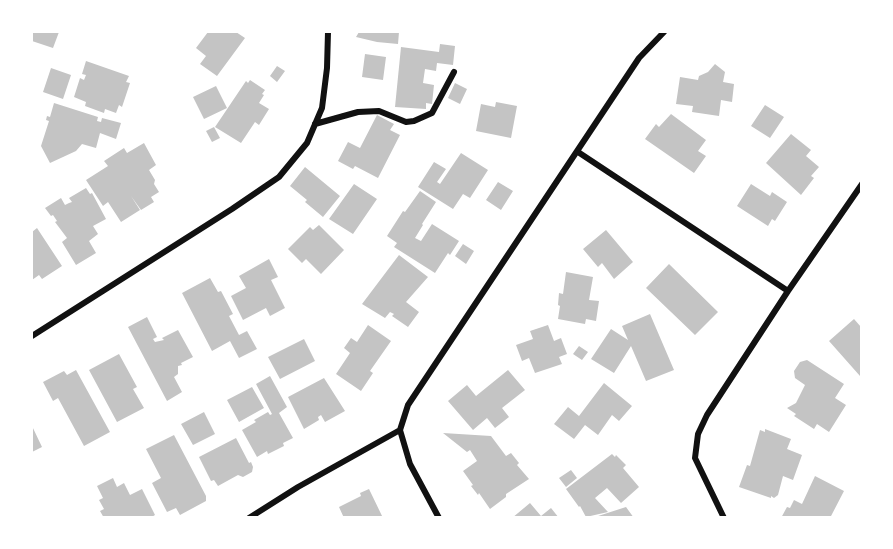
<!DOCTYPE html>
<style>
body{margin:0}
#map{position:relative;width:893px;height:549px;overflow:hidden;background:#fff;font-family:Roboto,sans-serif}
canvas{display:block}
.frame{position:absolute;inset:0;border:33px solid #fff;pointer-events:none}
</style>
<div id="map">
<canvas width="893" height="549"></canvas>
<div class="frame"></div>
</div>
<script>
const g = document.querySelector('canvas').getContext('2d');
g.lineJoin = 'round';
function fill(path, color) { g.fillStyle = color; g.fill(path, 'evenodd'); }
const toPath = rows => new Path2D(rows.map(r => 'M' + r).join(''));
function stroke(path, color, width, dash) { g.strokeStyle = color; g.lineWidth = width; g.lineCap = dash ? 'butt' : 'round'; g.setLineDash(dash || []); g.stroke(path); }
fill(toPath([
 [32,32,59,32,53,48,32,41],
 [208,32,236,32,245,38,217,76,200,64,206,56,196,48],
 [359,32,399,32,398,44,377,42,356,37],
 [440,44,455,46,453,65,437,63,436,71,425,69,423,83,434,85,432,104,426,103,426,109,395,107,401,47,439,52],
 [365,54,386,57,383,80,362,77],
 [86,61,129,76,126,82,130,83,122,107,119,105,116,113,105,109,104,113,85,106,86,102,74,97,80,78,84,80,86,75,82,74],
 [715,64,725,72,723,82,734,84,732,102,721,100,719,116,692,112,693,106,676,104,680,77,698,80,699,76,708,72],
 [277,66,285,71,277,82,270,76],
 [51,68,71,75,63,99,43,92],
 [250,80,265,90,262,94,264,95,259,103,269,109,259,125,255,122,241,143,215,127,246,81,248,83],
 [455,83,467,89,460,104,448,98],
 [216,86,227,108,204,119,193,97],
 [496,102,517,106,511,138,476,131,481,104,495,107],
 [54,103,98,117,97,121,101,122,102,118,121,123,116,139,100,133,96,148,82,144,76,151,50,163,41,146,49,121,46,120,47,116,50,117],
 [765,105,784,117,770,138,751,126],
 [671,114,706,140,698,151,706,156,694,173,645,139,656,124,659,127],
 [377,115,394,124,390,130,400,135,378,178,355,166,353,169,338,161,348,142,360,148],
 [214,127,220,138,212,142,206,131],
 [791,134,811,150,806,156,819,167,811,176,814,178,801,195,766,163],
 [144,143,156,165,149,170,155,180,154,184,159,192,151,197,154,202,141,210,131,196,140,210,121,222,108,202,103,206,86,180,108,166,104,161,124,148,127,153],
 [461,153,488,170,470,198,463,194,453,209,418,187,434,162,446,169,437,182,440,184],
 [305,167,340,196,323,217,305,202,307,200,290,186],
 [498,182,513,191,501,210,486,200],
 [354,184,377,199,353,234,329,219],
 [751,184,770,196,772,192,787,202,775,221,772,219,768,226,737,206],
 [86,188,90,194,92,193,106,219,93,226,98,234,89,241,96,253,76,265,62,242,67,238,55,222,57,221,53,215,51,216,45,208,61,198,65,205,69,203,72,202,69,198],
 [420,191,436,202,422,224,423,225,415,238,421,241,432,224,459,241,450,255,448,253,435,273,394,247,397,243,387,236,403,211,405,212],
 [319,225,344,250,321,274,306,259,302,263,288,249,310,227,313,230],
 [37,228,62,266,42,279,39,275,32,280,32,232],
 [606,230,633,262,614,279,602,263,598,267,583,249],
 [463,244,474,251,466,264,455,256],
 [399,255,428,277,406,302,419,312,408,327,392,316,394,314,390,312,385,318,362,304],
 [269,259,278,277,271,280,285,308,270,316,266,308,243,320,231,296,246,288,239,276],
 [669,264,718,312,695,335,646,288],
 [566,272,593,277,589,300,599,301,596,321,586,319,585,324,558,319,560,306,558,305,559,293,563,294],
 [210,278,218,292,221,291,233,314,229,316,239,335,247,331,257,349,239,358,230,341,212,351,182,293],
 [650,314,674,370,646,381,631,346,614,373,591,359,611,329,628,340,622,326],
 [147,317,157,337,153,339,155,342,164,340,162,338,178,330,193,357,181,363,182,365,178,366,178,374,174,377,182,392,167,401,128,327],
 [854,319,861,327,860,376,829,341],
 [368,325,391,341,370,371,373,373,361,391,336,374,350,353,344,348,351,338,357,342],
 [548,325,554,341,561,338,567,354,559,357,562,364,535,373,529,358,522,361,516,345,533,339,530,331],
 [304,339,315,361,280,379,268,357],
 [579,346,588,352,582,360,573,354],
 [119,354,137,387,133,389,144,408,117,422,89,370],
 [807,360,844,384,835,398,846,405,829,432,817,424,814,429,794,416,796,414,787,408,796,403,805,385,795,378,794,371,800,362],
 [76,370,110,432,84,446,58,398,53,401,43,382,64,371,67,375],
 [508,370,525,390,502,408,509,417,495,428,487,418,473,430,448,401,467,385,476,396],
 [270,376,287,407,279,413,293,438,283,443,284,446,268,454,267,451,257,457,242,430,256,422,254,420,268,412,270,415,272,414,256,384],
 [324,378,345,411,325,422,321,415,318,417,319,420,304,429,288,397],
 [604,383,632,406,619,421,612,415,598,435,585,425,574,439,554,424,568,407,579,416],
 [252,387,264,408,239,422,227,400],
 [204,412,215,434,193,445,181,424],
 [32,426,42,447,32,452],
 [765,429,791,439,787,449,802,455,793,480,783,476,778,495,774,498,771,496,771,498,739,487,747,465,750,466,760,430,765,432],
 [443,433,491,436,506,456,511,453,519,463,517,465,529,479,506,494,506,497,490,509,479,493,478,495,471,486,473,485,463,471,477,461,470,450,467,452],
 [174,435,206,496,206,501,180,515,176,508,167,512,152,483,161,478,146,449],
 [236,438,249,463,251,462,253,467,252,472,243,477,238,475,218,486,214,480,211,481,199,457],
 [612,454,615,457,616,455,626,465,623,468,639,487,621,503,607,488,595,498,608,512,586,517,580,506,579,507,566,489],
 [571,470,577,478,566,487,559,478],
 [815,476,844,491,830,518,781,518,787,507,790,508,794,500,802,504],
 [113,478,117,487,124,483,130,495,142,489,155,515,150,518,104,518,100,511,104,509,99,500,103,498,97,486],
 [369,489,383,518,344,518,339,507,361,496,360,493],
 [530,503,541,516,551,508,559,518,512,518],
 [626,507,634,518,595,518,595,517]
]), '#c4c4c4');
stroke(toPath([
 [315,124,358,112,379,111,406,122,414,121,432,113,454,72],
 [578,152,788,291],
 [32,336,232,209,279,177,307,143,322,108,327,68,328,32],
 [249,518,298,487,400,430],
 [439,518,410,464,400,430,408,405,639,58,664,32],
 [724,518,695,458,698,434,707,415,788,291,862,184]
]), '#111', 6);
</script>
